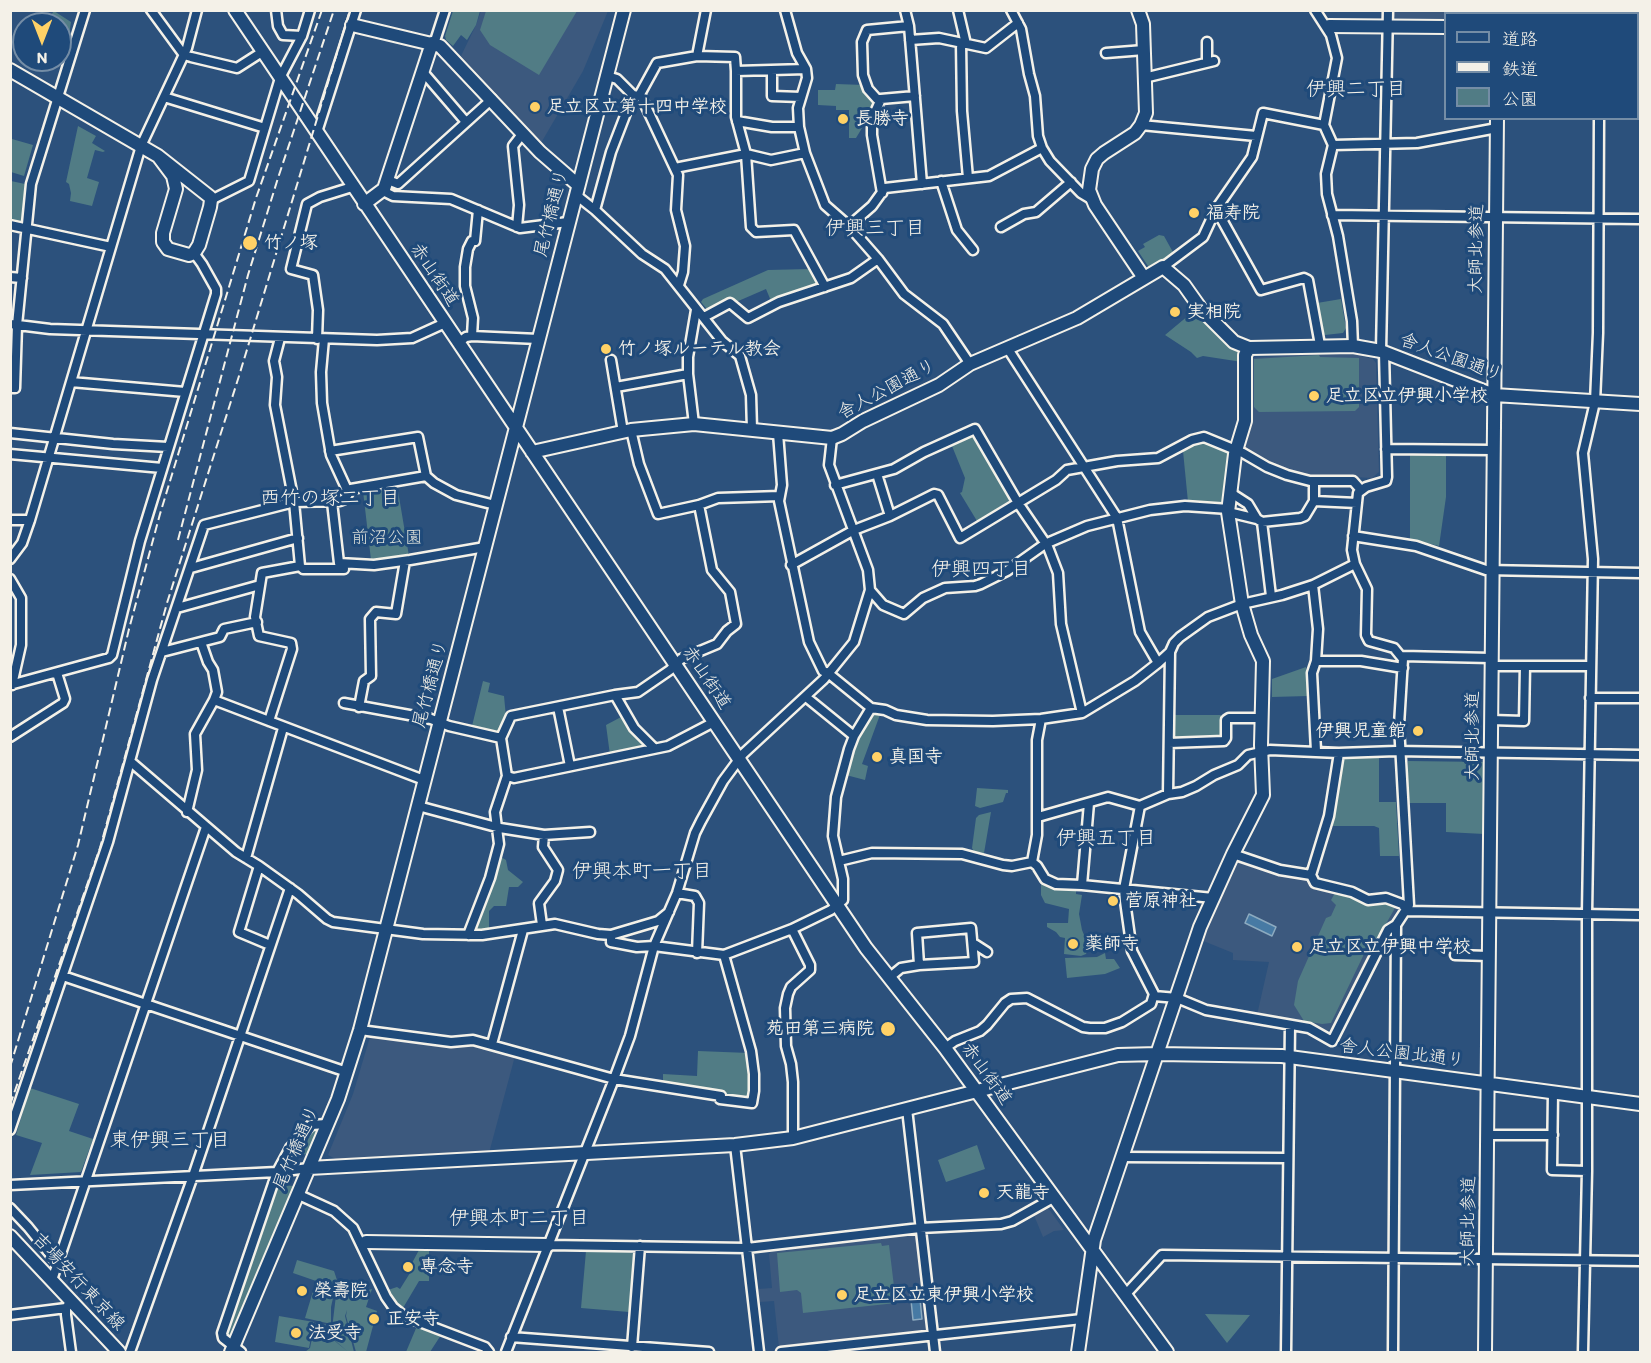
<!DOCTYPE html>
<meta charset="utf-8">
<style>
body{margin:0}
#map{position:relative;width:1651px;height:1363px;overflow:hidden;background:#2c517c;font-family:Itim,"Klee One",sans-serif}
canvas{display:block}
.frame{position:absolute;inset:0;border:12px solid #f4f1e8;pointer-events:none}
.legend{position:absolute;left:1444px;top:12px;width:195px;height:108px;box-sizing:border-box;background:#1f4a7a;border:2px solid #748da6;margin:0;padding:8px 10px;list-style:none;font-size:18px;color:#f4f1e8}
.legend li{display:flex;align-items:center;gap:12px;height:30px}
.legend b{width:30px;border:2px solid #748da6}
.north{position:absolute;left:12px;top:12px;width:60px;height:60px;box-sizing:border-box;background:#1f4a7a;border:2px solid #748da6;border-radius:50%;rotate:180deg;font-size:16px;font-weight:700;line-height:24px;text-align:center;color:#f4f1e8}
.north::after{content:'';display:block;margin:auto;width:21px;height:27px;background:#ffd166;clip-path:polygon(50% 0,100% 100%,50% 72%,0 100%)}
</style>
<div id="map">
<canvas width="1651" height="1363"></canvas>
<div class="frame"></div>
<ul class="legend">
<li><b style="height:8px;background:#1f4a7a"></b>道路</li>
<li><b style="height:8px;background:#f4f1e8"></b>鉄道</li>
<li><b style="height:16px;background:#517c85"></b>公園</li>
</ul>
<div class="north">N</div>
</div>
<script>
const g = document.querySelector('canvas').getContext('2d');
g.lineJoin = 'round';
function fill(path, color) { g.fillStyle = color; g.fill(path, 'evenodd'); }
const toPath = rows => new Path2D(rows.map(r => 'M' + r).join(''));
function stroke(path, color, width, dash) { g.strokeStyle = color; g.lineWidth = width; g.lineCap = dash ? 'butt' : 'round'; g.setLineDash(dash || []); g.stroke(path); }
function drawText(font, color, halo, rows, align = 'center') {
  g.font = font + ' Itim,"Klee One",sans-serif'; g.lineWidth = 6; g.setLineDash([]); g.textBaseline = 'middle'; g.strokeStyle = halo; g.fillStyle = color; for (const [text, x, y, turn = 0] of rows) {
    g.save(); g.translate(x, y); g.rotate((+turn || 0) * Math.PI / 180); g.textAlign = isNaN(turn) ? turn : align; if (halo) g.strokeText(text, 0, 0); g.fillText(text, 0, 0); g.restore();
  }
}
fill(toPath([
 [481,11,608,11,583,71,541,143,461,56,476,25],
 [1393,11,1490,10,1490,13,1446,14,1445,20,1397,20,1393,15],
 [1329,353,1349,353,1373,359,1376,363,1379,472,1372,478,1334,476,1311,478,1268,465,1244,448,1250,428,1251,358],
 [1238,861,1307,879,1314,885,1396,905,1398,908,1331,1029,1325,1032,1310,1025,1257,1015,1269,962,1233,960,1233,953,1201,940,1236,862],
 [370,1037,447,1047,478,1045,515,1056,489,1153,341,1162,328,1155,353,1094],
 [1046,1205,1064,1230,1054,1231,1043,1237,1033,1213],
 [914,1233,917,1235,929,1325,925,1331,779,1348,774,1301,759,1302,758,1289,772,1288,769,1254,773,1249]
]), '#3c597e');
fill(toPath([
 [54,11,71,22,68,42,60,37,60,24,44,24],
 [453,11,480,11,476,25,467,40,461,35,453,46,446,40,445,36],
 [486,11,486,10,577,11,539,75,490,45,480,30],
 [836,84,864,85,876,105,856,138,849,138,849,110,836,110,836,106,818,105,818,90,835,90],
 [78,126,96,136,92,143,105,151,103,152,95,150,87,178,99,182,92,206,70,201,71,193,69,184,66,182],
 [12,139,33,145,24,176,11,172],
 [11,181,25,184,27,189,22,222,11,220],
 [1159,235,1164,236,1174,254,1150,269,1138,251,1145,247,1143,244],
 [810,269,817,281,817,285,771,301,766,289,736,302,731,299,711,309,706,308,701,302,703,299,768,270],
 [1341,299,1346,328,1343,333,1325,335,1323,334,1317,303],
 [1195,310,1233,349,1242,352,1242,362,1203,356,1197,358,1191,352,1165,335],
 [1319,355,1320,357,1359,358,1359,407,1355,411,1259,412,1254,407,1254,359],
 [971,435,976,437,1010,497,1009,501,977,521,960,493,962,492,965,478,952,446],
 [1207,443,1229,454,1225,499,1222,502,1188,502,1183,451,1194,445],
 [1410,453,1446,454,1446,497,1439,546,1410,539],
 [397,485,409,556,371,560,363,491],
 [1306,667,1308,696,1272,697,1272,679],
 [483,681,490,683,488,692,504,696,506,717,499,732,472,726],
 [881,712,862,764,868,766,865,780,846,775,852,751,872,716,872,713],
 [1174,715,1221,715,1221,734,1219,737,1177,738,1174,734],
 [623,716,648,747,610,755,606,725],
 [1379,755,1379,802,1396,802,1399,856,1380,856,1379,828,1374,826,1330,826,1341,757],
 [1408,761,1485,762,1484,834,1446,832,1446,803,1408,803],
 [977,788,1008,790,1008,793,1006,793,1003,802,980,808,975,806],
 [991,812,984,853,974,852,972,848,976,818,979,815],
 [499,856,506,860,508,870,523,882,518,887,509,887,506,906,494,906,489,911,489,931,476,933,475,928],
 [1041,883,1047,886,1076,889,1076,894,1082,895,1079,914,1082,930,1089,947,1086,954,1081,956,1064,954,1065,938,1060,937,1056,932,1047,927,1047,923,1068,923,1069,909,1045,903,1041,895],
 [1335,893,1367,903,1386,904,1395,908,1370,952,1365,952,1331,1023,1322,1024,1304,1021,1294,1005,1298,981,1326,918,1331,916,1336,905,1331,900],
 [1105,953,1106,959,1114,959,1120,968,1105,974,1067,978,1065,958,1097,957],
 [698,1051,749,1053,752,1076,749,1100,723,1097,663,1084,663,1074,697,1076],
 [30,1088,79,1104,69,1131,93,1139,81,1172,30,1175,42,1143,16,1135],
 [315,1129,317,1132,308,1154,289,1156,291,1152],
 [977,1145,985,1169,946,1182,938,1160],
 [276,1185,294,1186,230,1335,227,1336],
 [881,1243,882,1246,889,1245,896,1303,803,1313,801,1293,797,1290,780,1292,777,1253],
 [419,1250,429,1250,429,1281,419,1281,403,1308,394,1303,388,1290,397,1287,400,1289,415,1265,412,1263],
 [586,1251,631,1251,634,1255,629,1312,581,1308],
 [297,1260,334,1271,337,1280,331,1307,331,1324,305,1318,316,1281,293,1273],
 [337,1287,350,1291,350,1295,372,1289,366,1307,377,1311,366,1352,356,1352,346,1316,347,1310,345,1316,354,1352,305,1352,310,1348,315,1323,330,1325,330,1337,347,1351,331,1337],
 [1205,1314,1250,1315,1227,1343],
 [279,1316,314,1322,309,1348,275,1342],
 [417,1326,441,1335,430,1352,406,1352]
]), '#517c85');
const water = toPath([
 [1249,914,1276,927,1272,936,1245,923,1249,914],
 [919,1289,922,1319,913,1320,910,1290,919,1289]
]);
fill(water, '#477aa4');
stroke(water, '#8caabf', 1.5);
const street = toPath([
 [151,10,184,55,191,57,237,68,262,52],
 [276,10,278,26,283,35,302,36],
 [785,10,797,53,806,69,807,78,798,108,799,127,805,153,825,205,849,226,878,259,904,294,943,324,970,364],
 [905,10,909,26,922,184],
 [958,10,966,44],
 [1011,10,1021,29,1029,74,1035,96,1038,136,1042,148,1050,161,1081,193,1091,199],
 [1315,10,1331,35,1337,58,1324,125],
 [1599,14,1599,10],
 [910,40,939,38,986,48,1018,23],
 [1207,42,1207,62],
 [961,43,962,111,968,178],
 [434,44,445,10],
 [1106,53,1144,50],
 [697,56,706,10],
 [736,71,736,117,746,154,751,227,756,232,794,230,825,287],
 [772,71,772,96,801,97],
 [423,72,466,122],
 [607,76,617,79,633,95,637,96,640,94,657,63,697,56,735,57,736,71,806,69],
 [1144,78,1214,61],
 [640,94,678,175,676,210,685,246,683,272,679,285],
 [164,97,265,128],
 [881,99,877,99,868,89,863,75,862,42,867,30,909,26],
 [737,121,772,127,799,127],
 [1141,125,1256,136],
 [317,132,356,10],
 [1333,145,1326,174,1327,194,1338,236,1352,321,1353,346],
 [675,168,746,154,771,160,805,153],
 [388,180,398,184,492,99],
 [941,181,957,230,973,250],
 [383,191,393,196,451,199,520,228,568,222],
 [882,193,872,135,872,119,881,99,915,96],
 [576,195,595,210,611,152,633,95],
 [211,200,249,181,280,78,302,36,310,10],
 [595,210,642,254,665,269,722,341,740,356,751,395,752,429],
 [1332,215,1640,219],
 [10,225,111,247],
 [849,226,872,206,885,188,989,176,1042,148],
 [517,227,519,205,513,146,523,133],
 [1001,227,1024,214,1036,212,1071,182],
 [1163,267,1203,237,1216,209],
 [10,277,22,278],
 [704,317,730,303,748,318,779,302,851,278,878,259],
 [10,324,50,329,377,340,412,338,445,323],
 [472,336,473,318,465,286,465,267,468,249,472,241,475,241,478,210],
 [280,338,274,361,277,377,275,405,294,502,300,566],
 [317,339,318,310,313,275,291,269,307,204,320,197,352,187],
 [324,339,321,372,322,403,331,455,348,492],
 [459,342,466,337,472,336,538,339],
 [1320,345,1308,280,1304,278,1261,290,1216,209,1252,157,1263,113,1324,125,1333,145,1417,143,1497,128],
 [1008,349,1117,518,1140,632,1158,663],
 [1381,351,1388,10],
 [611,360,623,432],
 [71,382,185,392],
 [616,387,688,374],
 [10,388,15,388,17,325,31,184,85,10],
 [694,424,688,374,688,357,696,310],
 [631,430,639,464,658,514,699,505,718,498,780,496],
 [10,433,113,444,168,447],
 [778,433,782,485,779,501,809,642,823,671,828,673,871,708,885,710,896,715,927,720,993,721,1041,719,1082,713,1135,681,1158,663,1170,652,1174,643,1180,637,1208,617,1242,604,1282,595,1313,585,1355,564],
 [1386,449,1493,450],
 [330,451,418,437,426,476],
 [10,454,162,468],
 [877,474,890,516],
 [1314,482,1314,501],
 [835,485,894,469,924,452,975,429,1018,503,1048,547,1058,573,1061,624,1082,713],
 [1231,493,1248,504,1257,519],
 [332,502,339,563,374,565,410,560,485,547],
 [1228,512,1257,519,1262,522,1300,518,1305,516,1314,501,1357,503],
 [10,520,30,520],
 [1262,522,1271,596],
 [1353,536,1416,546,1486,570,1640,573],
 [10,559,22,543,30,520,141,146,187,48,197,10],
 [791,565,854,530,890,516,934,494,938,495,960,538,1056,480,1067,470,1117,461,1158,458,1192,440,1204,437,1243,453,1267,467,1287,475,1310,481,1353,481,1361,490],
 [191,568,298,538],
 [10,579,21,598,21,645,12,685],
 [1313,585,1318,629,1316,661,1312,673,1316,751],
 [870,590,883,605,904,614,923,598,945,588,975,586,981,584,1007,571,1045,544,1087,526,1150,510,1185,506,1229,509],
 [177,608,260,585],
 [162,652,220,637,224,629,257,622],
 [1402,656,1491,658],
 [1316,661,1361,661,1403,668],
 [1491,666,1590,666],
 [10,685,109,658,112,655,140,541,216,294,216,289,202,264,194,253],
 [615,695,638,692,670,670,681,659,717,644,727,631,736,624,730,592,712,570,699,505],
 [806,697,854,736],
 [1590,698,1640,698],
 [214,700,424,780],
 [344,703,431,719,449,726,501,738],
 [359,707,364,681,371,676,370,619,376,612,396,614,405,561],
 [558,707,570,766],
 [1491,720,1524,721,1525,666],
 [269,721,292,649,291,643,259,636,255,617,262,573,300,566,303,569,344,569,343,564],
 [10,737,63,703,65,699,57,673],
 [1169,743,1224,741,1226,738,1226,720,1229,718,1262,718],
 [131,762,236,852,259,866,298,894,327,919,333,922,423,934,482,935,555,924,598,934,611,935,611,942,637,947,654,946,724,955,792,929,831,910,843,900,843,879,833,836,836,797,849,749,854,736,871,708],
 [507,776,514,778,668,746,714,722],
 [1168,794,1170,652],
 [418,806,500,828,544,835,590,832],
 [187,812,197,770,195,734,214,700,217,692,213,670,208,662,201,642],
 [1038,817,1108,797,1140,806,1168,794,1182,792,1196,786,1214,775,1238,765,1248,755,1270,750,1339,753,1396,751,1640,755],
 [1233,854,1280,870,1311,875,1315,883,1352,892,1368,900,1386,898,1402,904,1407,911,1640,915],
 [246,858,283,728],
 [839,861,872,853,962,854,1003,865,1012,866,1032,862,1037,866,1045,879,1056,884,1082,885,1213,898],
 [1032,862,1037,835,1037,740,1041,719],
 [259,866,239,932,270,945],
 [1311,875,1329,816,1339,753],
 [1082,885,1089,803],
 [677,893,695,896,699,903,697,953],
 [542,925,539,903,555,881,558,870,543,847,544,835],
 [792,929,810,965,810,970,791,987,788,994,785,1008,786,1046,791,1064,793,1082,793,1138],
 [468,935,490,878,499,844,495,812,507,776,501,738,511,716,615,695,634,728,654,748],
 [611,935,658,921,669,912],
 [973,943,987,952],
 [1455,955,1489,956],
 [63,976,347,1072],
 [890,977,901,968,919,965,974,962,971,928,917,933,919,965],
 [1154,996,1177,998,1206,1010,1309,1028,1332,1041,1388,930,1396,925,1409,905,1399,725,1403,659,1394,648,1369,641,1366,635,1367,589,1355,564,1352,550,1358,493,1366,487,1386,481,1387,477,1384,352],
 [360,1030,451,1042,473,1040,614,1079,721,1096,720,1099,752,1103,754,1091,754,1074,751,1051,724,955],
 [492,1044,523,930],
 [945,1048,955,1041,980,1031,987,1025,1005,1003,1011,999,1027,998,1083,1027,1090,1028,1105,1028,1122,1022,1151,1004,1154,994,1132,951,1125,901,1124,889,1140,806],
 [1553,1092,1552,1170,1587,1171],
 [907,1109,935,1352],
 [10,1130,108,842,152,680,204,525,294,502,340,501,345,499,351,489,426,476,434,483,456,495,495,505],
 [1488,1135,1553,1135],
 [735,1145,759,1352],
 [1122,1157,1288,1158],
 [10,1185,277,1172,309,1168],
 [297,1194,334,1211,353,1228,386,1297,393,1307,404,1316,485,1347,489,1352],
 [10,1208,28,1227,58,1264],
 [548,1245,747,1248,920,1228,1001,1224,1012,1221,1053,1198],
 [52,1280,206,827],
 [1125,1295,1162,1255,1640,1261],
 [69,1304,66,1308,66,1315,71,1352],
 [10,1315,66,1308],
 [511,1337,709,1352],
 [632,1347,640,1246],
 [130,1352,193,1176,290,888],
 [241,1352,223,1338,222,1333,277,1172,290,1148,311,1125,327,1124],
 [506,1352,614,1079,630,1036,654,946,677,893,695,833,701,821,723,781,743,754,824,679,854,642,870,590,868,570,829,465,832,438],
 [781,1352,1082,1319],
 [1286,1352,1290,1025],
 [1393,1352,1396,925],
 [1583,1352,1587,1171,1587,913,1593,559,1583,453,1595,402,1598,333,1599,118]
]);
const secondary = toPath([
 [235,10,866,948,945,1048,1167,1352],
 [1138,10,1143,24,1146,113,1141,125,1135,133,1104,153,1097,159,1092,169,1089,190,1095,205,1144,278],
 [1497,14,1497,10],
 [352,25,440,46,540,152,578,185],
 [1329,26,1446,27],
 [1638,30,1640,30],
 [10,70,158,156,210,197,211,200,210,207,199,245,194,253,189,255,168,249,163,242,163,233,176,189,173,176,158,156],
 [364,204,384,189,432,43],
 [532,452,631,430,694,424,832,438,842,434,863,421,939,385,970,364,1077,318,1163,267,1184,285,1201,309,1234,342,1249,348,1353,346,1381,351,1494,395,1640,404],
 [309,1168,735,1145,793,1138,1118,1055,1158,1054,1282,1056,1640,1104],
 [10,1236,119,1352],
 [366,1242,548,1245],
 [231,1352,338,1099,360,1030,624,10],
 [1078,1352,1094,1240,1200,927,1233,854,1263,795,1261,745,1263,661,1251,635,1242,604,1228,512,1235,454,1245,421,1245,355,1249,348],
 [1485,1352,1497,118]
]);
stroke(street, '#f4f1e8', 13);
stroke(secondary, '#f4f1e8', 16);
stroke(street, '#1f4a7a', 8);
stroke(secondary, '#1f4a7a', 12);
stroke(toPath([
 [178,540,248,275,278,178,334,10],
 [10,1067,78,845,129,629,160,514,256,198,322,10],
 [10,1105,100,848,167,603,239,376,350,10]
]), '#f4f1e8', 2, [9, 4.5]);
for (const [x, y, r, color] of [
 [535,107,6,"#ffd166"],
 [843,119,6,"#ffd166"],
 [1194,213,6,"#ffd166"],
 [250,243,8,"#ffd166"],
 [1175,312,6,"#ffd166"],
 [606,349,6,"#ffd166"],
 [1314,396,6,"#ffd166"],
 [1418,731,6,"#ffd166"],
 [877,757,6,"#ffd166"],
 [1113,901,6,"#ffd166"],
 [1073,944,6,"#ffd166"],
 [1297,947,6,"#ffd166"],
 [888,1029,8,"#ffd166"],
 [984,1193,6,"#ffd166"],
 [408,1267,6,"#ffd166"],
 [302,1291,6,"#ffd166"],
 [842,1295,6,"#ffd166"],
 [374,1319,6,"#ffd166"],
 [296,1333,6,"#ffd166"]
]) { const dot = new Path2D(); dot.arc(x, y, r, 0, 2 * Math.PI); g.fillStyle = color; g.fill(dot); stroke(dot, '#1f4a7a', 2); }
drawText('bold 18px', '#f4f1e8', '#1f4a7a', [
 ["足立区立第十四中学校",547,107],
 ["長勝寺",855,119],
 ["福寿院",1206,213],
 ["竹ノ塚",264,243],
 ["実相院",1187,312],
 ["竹ノ塚ルーテル教会",618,349],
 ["足立区立伊興小学校",1326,396],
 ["伊興児童館",1406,731,"right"],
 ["真国寺",889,757],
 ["菅原神社",1125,901],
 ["薬師寺",1085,944],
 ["足立区立伊興中学校",1309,947],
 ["苑田第三病院",874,1029,"right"],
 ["天龍寺",996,1193],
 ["専念寺",420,1267],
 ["榮壽院",314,1291],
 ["足立区立東伊興小学校",854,1295],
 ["正安寺",386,1319],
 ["法受寺",308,1333]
], 'left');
drawText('18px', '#f4f1e8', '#1f4a7a', [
 ["尾竹橋通り",552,213,-76],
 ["大師北参道",1477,249,-89],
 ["赤山街道",434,275,56],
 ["舎人公園通り",1451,358,20],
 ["舎人公園通り",887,390,-28],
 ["赤山街道",706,678,56],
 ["尾竹橋通り",431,684,-75],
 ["大師北参道",1473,736,-90],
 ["舎人公園北通り",1402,1054,7],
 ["赤山街道",986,1074,54],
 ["尾竹橋通り",297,1148,-67],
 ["大師北参道",1469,1221,-89],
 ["吉場安行東京線",78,1282,47]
]);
drawText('18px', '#dcdfd9', '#1f4a7a', [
 ["前沼公園",387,538]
]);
drawText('20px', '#f4f1e8', '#1f4a7a', [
 ["伊興二丁目",1356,90],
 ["伊興三丁目",875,229],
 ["西竹の塚二丁目",330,499],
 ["伊興四丁目",981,570],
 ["伊興五丁目",1106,839],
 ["伊興本町一丁目",642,872],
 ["東伊興三丁目",170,1141],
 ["伊興本町二丁目",519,1219]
]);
</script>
